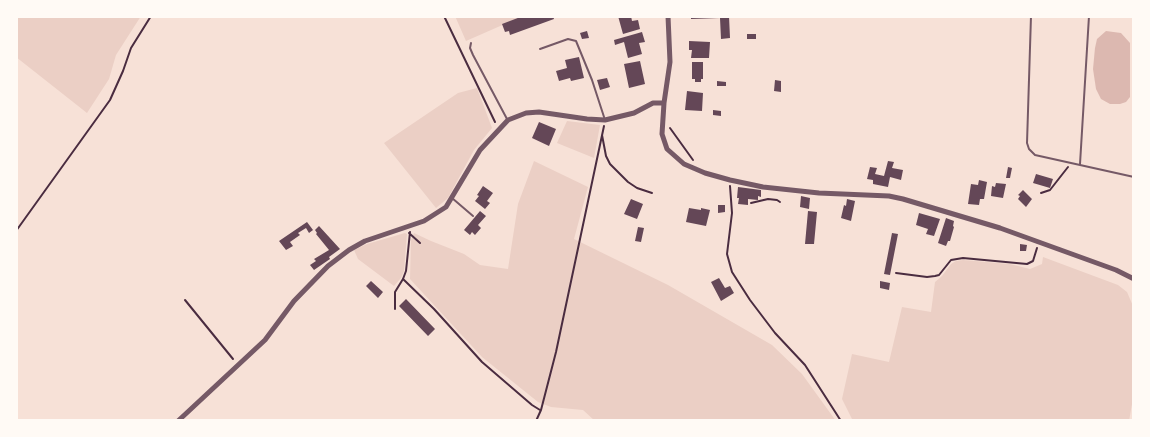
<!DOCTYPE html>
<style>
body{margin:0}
#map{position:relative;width:1150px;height:437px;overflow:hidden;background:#f7e1d7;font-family:Montserrat,sans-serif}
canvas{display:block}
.frame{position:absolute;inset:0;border:18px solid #fffaf5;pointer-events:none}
</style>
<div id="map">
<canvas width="1150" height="437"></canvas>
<div class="frame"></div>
</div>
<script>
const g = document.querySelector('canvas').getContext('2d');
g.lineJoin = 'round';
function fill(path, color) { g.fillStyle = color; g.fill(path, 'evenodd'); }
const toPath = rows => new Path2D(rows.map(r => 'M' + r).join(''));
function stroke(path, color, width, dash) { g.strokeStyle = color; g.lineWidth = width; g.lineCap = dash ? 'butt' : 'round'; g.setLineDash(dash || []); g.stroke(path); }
fill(toPath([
 [16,16,141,16,116,55,109,79,87,113,16,57],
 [455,16,523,16,466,41],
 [477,88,492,128,474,150,448,198,436,208,384,143,458,93],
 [567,121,600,125,594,158,557,143],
 [534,161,588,187,574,239,668,285,772,345,802,374,836,421,595,421,583,410,551,407,538,402,482,357,410,279,411,240,414,233,431,241,464,254,480,265,508,269,518,204],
 [405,233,407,234,404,271,401,278,394,286,358,259,354,250,367,244],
 [1043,257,1118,285,1127,292,1133,306,1134,322,1134,393,1129,421,853,421,842,399,852,354,889,362,902,307,931,312,935,282,942,276,951,264,956,261,963,260,1010,264,1030,269,1042,264]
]), '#ebcfc5');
fill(toPath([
 [1106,31,1121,33,1130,43,1130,97,1126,102,1120,104,1110,104,1101,99,1096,89,1093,69,1095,48,1097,39]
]), '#dcb8b0');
fill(toPath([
 [523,16,553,16,554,19,510,35,509,31,505,32,502,24],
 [618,16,631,16,632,21,638,20,640,29,623,34],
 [691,16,729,16,730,38,721,39,720,18,691,19],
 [587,31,589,38,582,39,580,33],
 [642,32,645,42,639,43,642,54,628,58,624,42,615,45,614,40],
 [747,34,756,34,756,39,747,39],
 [689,41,710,42,709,58,691,58,692,50,689,50],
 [579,57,584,78,571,81,570,78,559,81,556,71,567,68,565,60],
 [640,61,645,84,629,88,624,64],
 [692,62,703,62,703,79,701,79,701,82,695,82,695,79,692,79],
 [607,78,610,87,600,90,597,80],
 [775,80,781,81,781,92,774,91],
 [717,81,726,82,726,86,717,86],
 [687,91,703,93,702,111,685,110],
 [713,110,721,111,721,116,713,115],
 [539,122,556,129,549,146,532,138],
 [888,161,894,162,892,168,903,170,901,180,890,177,888,187,873,184,873,180,867,179,870,167,877,168,875,174,884,176],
 [1008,167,1012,168,1010,178,1006,178],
 [1036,174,1053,179,1050,188,1033,183],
 [979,180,987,182,984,199,980,199,979,205,968,204,971,184,978,185],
 [996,183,1006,184,1003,198,991,196,992,186,995,187],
 [483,186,493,193,487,201,490,203,485,209,475,201,479,196,477,195],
 [738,187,761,190,761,197,758,196,758,200,748,199,748,205,738,204,739,198,737,198],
 [1023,190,1032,199,1026,207,1018,199,1020,196,1018,195],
 [801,196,810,198,809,209,800,207],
 [631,199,643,204,637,219,624,214],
 [847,199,855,201,851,221,841,218,844,205,846,206],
 [718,205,725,205,725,212,718,213],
 [689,208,701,210,701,208,710,210,706,226,686,222],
 [480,211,486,216,478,225,481,228,475,235,472,232,470,235,464,230],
 [808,211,817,212,814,244,805,244],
 [919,213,940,219,934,236,926,234,928,229,916,225],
 [946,218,954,221,953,226,954,227,950,241,948,241,946,246,938,243],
 [307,222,313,230,309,233,306,228,298,233,300,235,290,242,293,246,286,250,279,241],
 [319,226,340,249,329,257,330,259,314,270,310,265,316,261,314,259,329,250,316,234,317,233,315,230],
 [638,227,644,228,641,242,635,241],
 [892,233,898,234,890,275,884,274],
 [1020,244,1027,245,1026,251,1020,251],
 [719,278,725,288,730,286,734,293,721,301,711,282],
 [371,281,383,292,378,298,366,286],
 [880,281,890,283,889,290,880,288],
 [406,299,435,329,428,336,399,306]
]), '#644757');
stroke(toPath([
 [444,16,495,122],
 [670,128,693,160],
 [602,135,606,156,610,164,628,182,637,188,652,193],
 [730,186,732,213,727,254,732,272,750,300,775,333,805,365,841,421],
 [1041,193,1050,190,1068,167],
 [751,203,768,199,777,200,780,202],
 [16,231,110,100,123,71,131,48,151,16],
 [409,233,420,243],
 [896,273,927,277,935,276,939,275,951,260,963,258,1027,264,1033,261,1037,248],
 [403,279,434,309,482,362,532,405,540,410],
 [185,300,233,359],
 [395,309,395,292,403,279,406,271,410,232],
 [536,421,541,410,556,352,604,126]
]), '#4a2c40', 2);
stroke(toPath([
 [1031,16,1027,143,1029,149,1035,155,1134,177],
 [471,43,470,48,473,55,507,119],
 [540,49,568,39,576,41,592,80,605,120],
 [1080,164,1089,16],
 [452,198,473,216]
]), '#755966', 2);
stroke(toPath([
 [668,16,670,62,664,103,662,134,667,149,684,164,705,173,730,180,763,187,819,193,889,196,903,199,1000,228,1116,270,1134,279],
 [178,421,265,340,294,301,328,266,349,250,365,241,424,221,446,207,480,150,508,120,526,113,539,112,587,119,605,120,634,113,653,103,664,103]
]), '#755966', 5);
</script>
